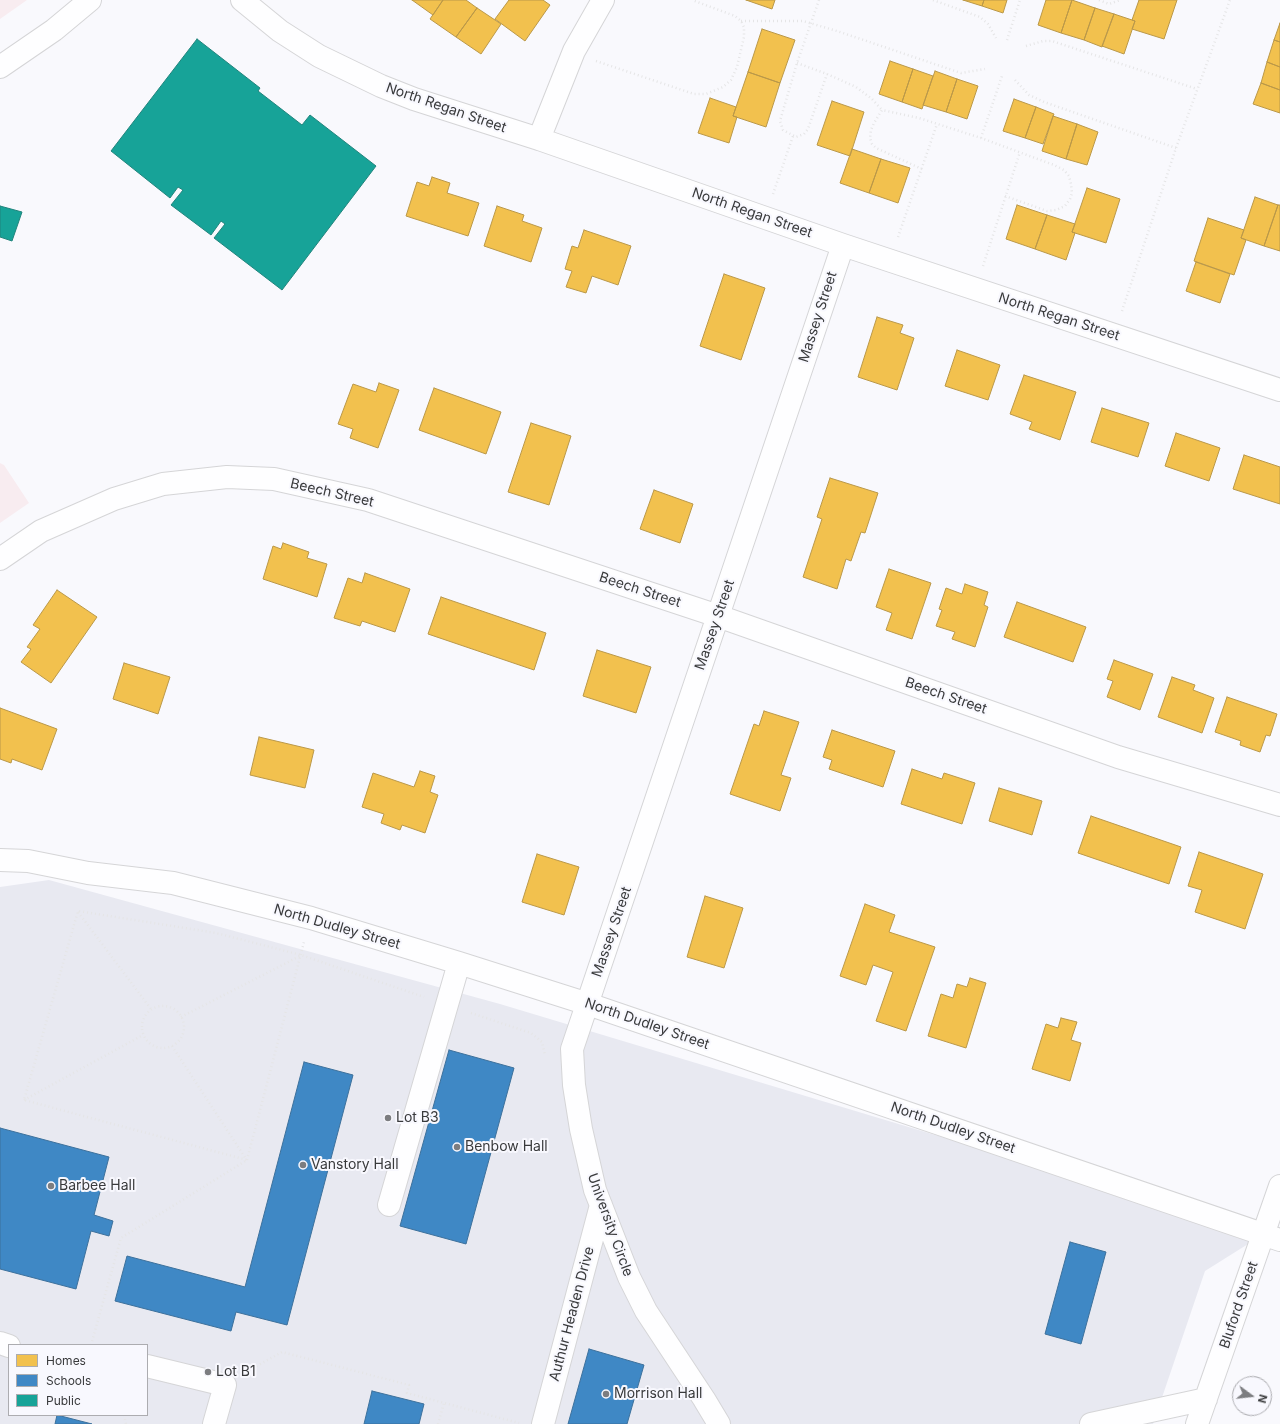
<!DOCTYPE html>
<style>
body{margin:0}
#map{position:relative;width:1280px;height:1424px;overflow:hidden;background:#f9f9fd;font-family:Inter,sans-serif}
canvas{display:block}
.legend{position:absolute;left:8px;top:1344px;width:140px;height:72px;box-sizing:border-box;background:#f8f8fe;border:1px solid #acacb0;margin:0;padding:5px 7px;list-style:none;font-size:12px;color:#393a3c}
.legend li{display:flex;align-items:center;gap:8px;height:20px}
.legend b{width:20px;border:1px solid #acacb0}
.north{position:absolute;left:1232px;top:1376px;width:40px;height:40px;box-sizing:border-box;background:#f8f8fe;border:1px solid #acacb0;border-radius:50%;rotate:105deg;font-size:11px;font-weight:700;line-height:16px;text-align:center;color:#393a3c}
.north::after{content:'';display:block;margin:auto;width:14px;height:18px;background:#7c7d80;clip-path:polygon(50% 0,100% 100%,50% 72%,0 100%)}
</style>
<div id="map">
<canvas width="1280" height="1424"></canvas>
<ul class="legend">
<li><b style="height:11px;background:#f2c14e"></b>Homes</li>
<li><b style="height:11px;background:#3f88c5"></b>Schools</li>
<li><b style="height:11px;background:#17a398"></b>Public</li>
</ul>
<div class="north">N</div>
</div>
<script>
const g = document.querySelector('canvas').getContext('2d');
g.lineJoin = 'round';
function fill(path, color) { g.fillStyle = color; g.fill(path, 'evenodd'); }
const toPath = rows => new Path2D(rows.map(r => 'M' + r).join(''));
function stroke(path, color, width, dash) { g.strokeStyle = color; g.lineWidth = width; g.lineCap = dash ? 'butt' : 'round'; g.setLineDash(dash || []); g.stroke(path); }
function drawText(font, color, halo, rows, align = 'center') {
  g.font = font + ' Inter,sans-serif'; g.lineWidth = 4; g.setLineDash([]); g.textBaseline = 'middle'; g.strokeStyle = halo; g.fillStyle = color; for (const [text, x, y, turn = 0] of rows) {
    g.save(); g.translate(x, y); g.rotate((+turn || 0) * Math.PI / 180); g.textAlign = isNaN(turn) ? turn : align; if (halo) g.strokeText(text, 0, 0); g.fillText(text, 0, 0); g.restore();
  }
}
fill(toPath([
 [0,0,27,0,0,19],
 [0,463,4,465,29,503,0,523]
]), '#f8ecf0');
fill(toPath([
 [49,880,500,1004,1264,1234,1205,1271,1153,1424,0,1424,0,887],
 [9,1345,147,1345,147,1415,9,1415]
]), '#e8e9f1');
const homes = toPath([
 [412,0,443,0,433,15,412,0],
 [443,0,466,0,477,8,456,37,430,19,443,0],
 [509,0,543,0,550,5,525,41,495,19,509,0],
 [746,0,775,0,772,9,746,0],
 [963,0,984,0,982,6,963,0],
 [984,0,1007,0,1003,13,982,6,984,0],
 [1046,0,1072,0,1061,33,1038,25,1046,0],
 [1072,0,1095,8,1084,40,1061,33,1072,0],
 [1139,0,1177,0,1164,39,1132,29,1135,21,1132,20,1139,0],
 [477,8,501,24,481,54,456,37,477,8],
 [1095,8,1114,14,1102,47,1084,40,1095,8],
 [1114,14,1135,21,1124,54,1102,46,1114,14],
 [1280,23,1280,42,1274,40,1280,23],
 [762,29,795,40,780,83,748,72,762,29],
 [1274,40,1280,42,1280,67,1267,62,1274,40],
 [890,61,913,69,902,102,879,94,890,61],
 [1267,62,1280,67,1280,90,1261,83,1267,62],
 [913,69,933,76,922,109,902,102,913,69],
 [935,71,957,79,946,112,923,105,935,71],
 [748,72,780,83,766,127,733,116,748,72],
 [957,79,978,86,967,119,946,112,957,79],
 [1261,83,1280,90,1280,113,1253,104,1261,83],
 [710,98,736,107,733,116,737,117,729,143,698,133,710,98],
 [1014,99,1036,107,1025,138,1003,131,1014,99],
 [832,101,864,112,850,156,817,145,832,101],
 [1036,107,1054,114,1043,144,1025,138,1036,107],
 [1053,116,1077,124,1066,159,1042,151,1053,116],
 [1077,124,1098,132,1087,165,1066,159,1077,124],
 [852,149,881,159,869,193,840,183,852,149],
 [881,159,910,168,898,203,869,193,881,159],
 [432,177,450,183,447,193,479,203,468,236,406,216,417,182,429,186,432,177],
 [1087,188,1120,199,1106,243,1072,232,1087,188],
 [1255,197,1278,205,1264,246,1241,238,1255,197],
 [1017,205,1047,215,1035,249,1006,239,1017,205],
 [1278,205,1280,205,1280,251,1264,246,1278,205],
 [497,206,524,215,522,221,542,228,531,262,484,246,497,206],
 [1047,215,1075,224,1072,232,1075,233,1066,260,1035,249,1047,215],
 [1208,218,1244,230,1241,238,1246,240,1234,275,1194,261,1208,218],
 [584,230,631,246,618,285,592,276,586,293,566,287,572,271,565,269,572,246,578,248,584,230],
 [1196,262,1230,274,1220,303,1186,291,1196,262],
 [724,274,765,288,741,360,700,346,724,274],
 [877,317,903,325,900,333,914,338,897,390,858,377,877,317],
 [957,350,1000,365,988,400,945,386,957,350],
 [1024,375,1076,392,1060,440,1029,429,1032,422,1010,414,1024,375],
 [379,383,399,390,378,448,350,438,353,429,338,424,353,384,376,392,379,383],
 [434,388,501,412,486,454,419,430,434,388],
 [1102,408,1149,423,1138,457,1091,442,1102,408],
 [531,423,571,436,549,505,508,492,531,423],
 [1176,433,1220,448,1209,481,1165,466,1176,433],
 [1244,455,1280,467,1280,504,1233,489,1244,455],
 [830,478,878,493,865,533,861,532,851,561,846,559,837,589,803,577,822,519,817,517,830,478],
 [654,490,693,504,680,543,640,529,654,490],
 [283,543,309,552,307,558,327,564,317,597,263,579,273,546,281,549,283,543],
 [889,569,931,583,912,639,886,630,892,613,876,607,889,569],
 [365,573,410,589,395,632,362,621,360,626,334,618,348,578,362,583,365,573],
 [965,584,988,592,984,605,988,607,975,647,952,639,955,632,936,626,942,610,939,609,946,588,962,594,965,584],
 [57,590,97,617,51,683,21,662,31,649,27,647,40,629,33,625,57,590],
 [441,597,546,633,534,670,428,634,441,597],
 [1017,602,1086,627,1073,662,1004,637,1017,602],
 [597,650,651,667,636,713,583,696,597,650],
 [1114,660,1153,674,1140,710,1107,697,1113,681,1107,679,1114,660],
 [124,663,170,677,158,714,113,699,124,663],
 [1172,677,1195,685,1193,690,1214,698,1202,733,1158,717,1172,677],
 [1227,697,1277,714,1270,736,1266,735,1260,752,1240,745,1241,741,1215,732,1227,697],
 [0,708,57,729,42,770,12,759,11,763,0,759,0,708],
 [764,711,799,722,781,775,791,778,780,811,730,794,754,724,759,726,764,711],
 [832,730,895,751,883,787,829,769,832,760,823,757,832,730],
 [259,737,314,750,305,788,250,775,259,737],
 [912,769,942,779,944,773,975,783,962,824,901,804,912,769],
 [420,771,435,776,430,792,438,795,425,833,402,825,400,830,381,823,384,814,362,807,373,773,414,787,420,771],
 [999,788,1042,801,1032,835,989,821,999,788],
 [1091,816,1181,847,1169,884,1078,853,1091,816],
 [1199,852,1263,874,1245,929,1195,912,1202,890,1188,886,1199,852],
 [537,854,579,867,564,915,522,902,537,854],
 [705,896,743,908,724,968,687,957,705,896],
 [865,904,895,915,889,932,935,947,906,1031,876,1021,893,972,873,965,866,985,840,976,865,904],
 [970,978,986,983,966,1048,928,1036,941,994,953,998,957,984,967,987,970,978],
 [1061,1018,1077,1022,1071,1040,1081,1043,1070,1081,1032,1069,1046,1024,1058,1028,1061,1018]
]);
fill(homes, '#f2c14e');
stroke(homes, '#ba9849', 1);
const schools = toPath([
 [449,1050,514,1068,466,1244,400,1226,449,1050],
 [304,1062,353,1075,287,1325,236,1312,231,1331,115,1301,127,1256,245,1287,304,1062],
 [0,1128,109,1157,94,1215,113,1221,109,1236,91,1231,76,1289,0,1269,0,1128],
 [1070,1242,1106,1252,1081,1344,1045,1334,1070,1242],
 [589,1349,644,1365,627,1424,568,1424,589,1349],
 [372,1391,424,1404,419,1424,364,1424,372,1391],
 [57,1415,92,1424,55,1424,57,1415]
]);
fill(schools, '#3f88c5');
stroke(schools, '#3d719c', 1);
const public = toPath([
 [197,39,260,88,258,91,302,125,310,115,376,166,282,290,214,238,225,224,221,221,211,235,171,205,183,190,178,187,170,198,111,151,197,39],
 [0,206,22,212,12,241,0,237,0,206]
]);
fill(public, '#17a398');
stroke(public, '#21847c', 1);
const minor = toPath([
 [242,0,280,31,319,56,381,86,414,99,539,139,843,245,1280,390],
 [539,139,574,51,603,0],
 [0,559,41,531,114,499,163,484,227,477,274,479,368,500,718,616,1118,757,1280,805],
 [0,860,28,861,88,873,173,883,311,918,459,963,588,1004,1280,1240],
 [389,1205,459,963],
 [0,1343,9,1346],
 [147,1366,225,1385,214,1424],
 [543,1424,601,1205],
 [719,1424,704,1399,646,1311,629,1277,595,1190,581,1129,574,1085,572,1049,843,245],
 [1091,1424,1206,1399],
 [1197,1424,1280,1186]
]);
const major = toPath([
 [0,67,54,30,90,0]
]);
stroke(minor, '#d5d5d7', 24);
stroke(major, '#d5d5d7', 24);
stroke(toPath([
 [819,0,797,63,782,114,780,121,783,130,796,137,804,134,808,129,827,74],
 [933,0,980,17,988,24,996,38],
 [1099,0,1109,4,1120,0],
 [741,21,803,21,837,31,961,73,985,69],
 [1007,40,1020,0],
 [1026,46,1043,41,1052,41,1197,89],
 [596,61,694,94,706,94,723,87,731,80,737,67,744,37,744,27,741,21,735,16,692,0],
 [797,63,827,74,856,87,872,99,882,110],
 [1015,80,1029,95,1044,102,1176,148],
 [981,138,1002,76],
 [922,169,876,148,872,144,870,138,871,130,874,123,882,110,919,118,981,138,1054,165,1064,170,1069,176,1071,184,1072,193,1070,199,1065,206,1056,210,1047,211,1005,196],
 [773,194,793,136],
 [898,237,937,124],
 [983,266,1020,152],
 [1122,311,1176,148,1230,0],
 [78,912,151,1009],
 '142 1027a21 21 0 1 1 42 0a21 21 0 1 1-42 0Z',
 [471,1013,531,1033,542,1042,545,1055],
 [181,1017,300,956],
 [172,1046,246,1159],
 [24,1100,143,1035],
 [247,1160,304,942],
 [91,1345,121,1238,247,1160,24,1100,78,911,216,933,301,955,424,997],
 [246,1372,282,1352,409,1385,407,1393,519,1423],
 [124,1415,126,1424],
 [438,1424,444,1403]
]), '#e5e5e6', 2.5, [1, 3]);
stroke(minor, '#fefeff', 22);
stroke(major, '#fefeff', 22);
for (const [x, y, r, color] of [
 [388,1118,4,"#7c7d80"],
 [457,1147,4,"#7c7d80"],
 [303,1165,4,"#7c7d80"],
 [51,1186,4,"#7c7d80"],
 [208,1372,4,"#7c7d80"],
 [606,1394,4,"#7c7d80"]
]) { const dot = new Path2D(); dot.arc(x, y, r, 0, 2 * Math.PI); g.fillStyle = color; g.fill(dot); stroke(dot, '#f8f8fe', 1.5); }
drawText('14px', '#393a3c', '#f8f8fe', [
 ["North Regan Street",446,108,19],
 ["North Regan Street",752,213,19],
 ["Massey Street",818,317,-72],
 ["North Regan Street",1059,317,18],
 ["Beech Street",332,493,13],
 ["Beech Street",640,590,18],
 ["Massey Street",715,625,-71],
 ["Beech Street",946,696,19],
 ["North Dudley Street",337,927,16],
 ["Massey Street",612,932,-71],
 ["North Dudley Street",647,1024,19],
 ["North Dudley Street",953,1128,19],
 ["University Circle",610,1225,70],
 ["Bluford Street",1239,1305,-71],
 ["Authur Headen Drive",572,1314,-75]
]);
drawText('14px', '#393a3c', '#f8f8fe', [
 ["Lot B3",396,1118],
 ["Benbow Hall",465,1147],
 ["Vanstory Hall",311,1165],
 ["Barbee Hall",59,1186],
 ["Lot B1",216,1372],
 ["Morrison Hall",614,1394]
], 'left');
</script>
